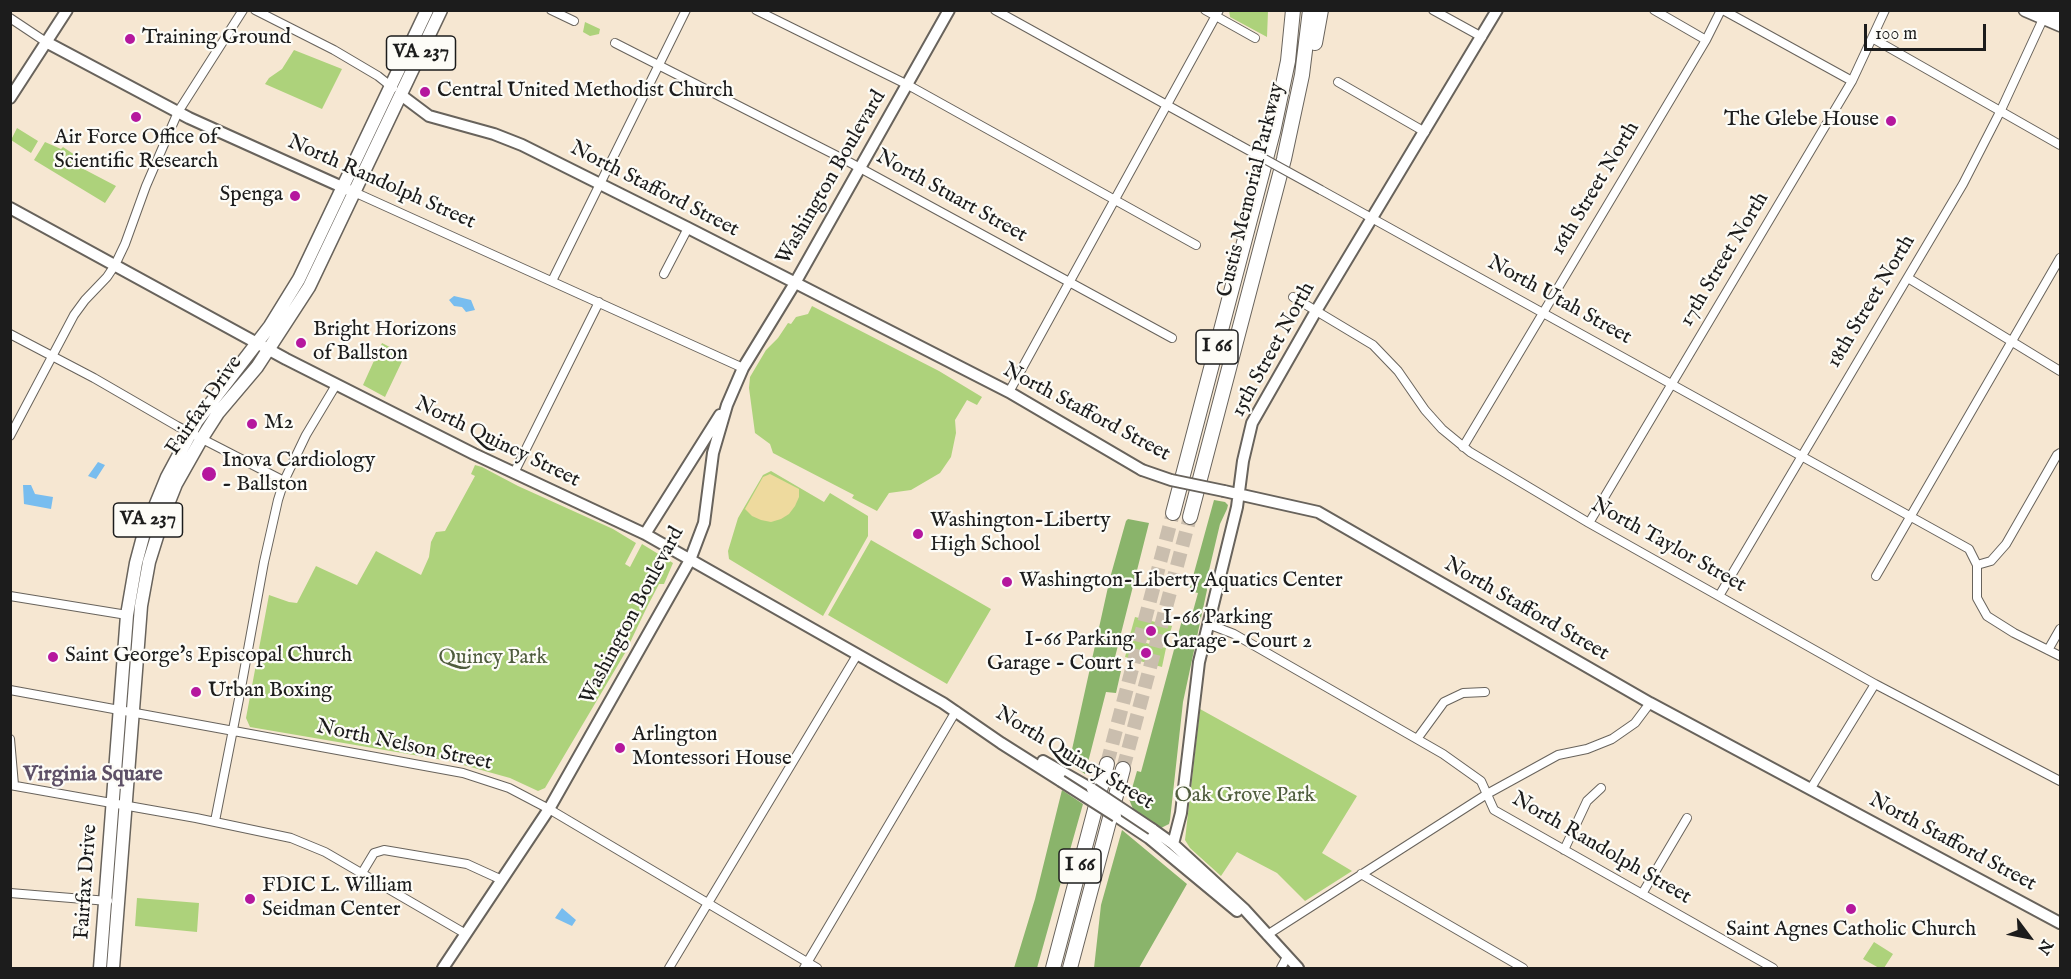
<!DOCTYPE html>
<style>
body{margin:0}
#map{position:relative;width:2071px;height:979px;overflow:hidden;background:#f6e7d2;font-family:"IM FELL English",serif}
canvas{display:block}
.frame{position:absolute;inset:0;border:12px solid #1c1c1c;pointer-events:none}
.north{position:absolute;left:1999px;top:907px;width:60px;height:60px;-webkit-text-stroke:4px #fdfcf7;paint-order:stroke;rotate:122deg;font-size:16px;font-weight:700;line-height:24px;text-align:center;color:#1c1c1c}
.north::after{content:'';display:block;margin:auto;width:21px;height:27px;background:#1c1c1c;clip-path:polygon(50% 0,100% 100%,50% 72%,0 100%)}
.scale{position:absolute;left:1864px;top:24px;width:122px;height:27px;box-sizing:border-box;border:3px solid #1c1c1c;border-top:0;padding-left:8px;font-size:18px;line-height:21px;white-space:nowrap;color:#1c1c1c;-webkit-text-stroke:4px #fdfcf7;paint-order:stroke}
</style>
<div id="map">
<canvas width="2071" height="979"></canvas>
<div class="frame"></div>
<div class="north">N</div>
<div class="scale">100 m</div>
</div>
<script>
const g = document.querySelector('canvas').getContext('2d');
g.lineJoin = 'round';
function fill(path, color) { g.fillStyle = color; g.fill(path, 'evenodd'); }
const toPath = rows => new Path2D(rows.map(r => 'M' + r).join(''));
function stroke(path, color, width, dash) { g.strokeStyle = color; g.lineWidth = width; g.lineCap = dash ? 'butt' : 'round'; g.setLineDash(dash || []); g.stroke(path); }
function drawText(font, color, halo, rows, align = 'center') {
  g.font = font + ' "IM FELL English",serif'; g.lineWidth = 4.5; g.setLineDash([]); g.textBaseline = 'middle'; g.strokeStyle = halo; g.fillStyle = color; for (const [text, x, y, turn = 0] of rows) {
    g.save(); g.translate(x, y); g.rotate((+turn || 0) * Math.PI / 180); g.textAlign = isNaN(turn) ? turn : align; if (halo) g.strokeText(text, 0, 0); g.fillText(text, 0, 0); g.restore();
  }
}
fill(toPath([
 [1229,10,1268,11,1267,37,1230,17],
 [585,22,600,29,599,34,590,36,583,32],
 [294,50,342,69,322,109,265,84,269,78,282,69],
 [17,128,38,141,31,153,11,140],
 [45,142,61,149,63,147,78,157,74,164,116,186,105,203,34,160],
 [812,306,939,371,982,397,977,405,967,400,955,420,956,433,951,457,940,473,911,490,889,493,877,511,852,498,854,495,773,453,770,444,755,433,749,388,750,377,766,350,778,338,788,323,791,324,796,317,808,314],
 [382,343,405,355,385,397,363,385],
 [475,465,482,467,518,486,613,529,636,543,625,564,630,567,642,544,673,563,664,584,659,584,647,607,625,653,545,788,538,791,510,778,449,761,250,727,246,718,269,595,289,602,297,603,316,566,357,585,376,551,421,575,429,557,431,542,436,532,445,531,475,476,471,474],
 [771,471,824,502,830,493,868,516,868,536,823,616,729,559,728,551,738,518,763,475],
 [871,540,991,609,947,684,828,615],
 [1135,617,1172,626,1167,645,1130,635],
 [1130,639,1166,648,1162,667,1125,657],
 [1200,709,1357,796,1322,853,1352,871,1305,901,1277,873,1237,852,1221,876,1190,848,1185,840],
 [137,898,199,903,197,932,135,926],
 [1874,942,1893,954,1884,968,1879,968,1863,959]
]), '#add27b');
fill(toPath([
 [1214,500,1225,502,1228,505,1227,509,1220,524,1206,583,1207,590,1183,702,1170,820,1169,824,1161,828,1133,809,1129,799,1137,771,1141,772,1182,620,1190,622,1198,593,1189,591],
 [1128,519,1149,523,1112,669,1121,671,1116,693,1106,692,1085,774,1069,763,1110,578,1126,521],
 [1062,790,1083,804,1070,850,1037,968,1014,968,1035,899],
 [1122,830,1187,884,1139,968,1094,968,1101,905]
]), '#8ab46b');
fill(toPath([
 [770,474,799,489,799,497,795,506,789,514,781,519,771,522,761,520,752,516,745,509,763,477]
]), '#eeda9e');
fill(toPath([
 [454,296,471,300,475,310,466,312,462,307,454,306,449,300],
 [98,462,105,465,96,479,88,476],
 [23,485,31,485,35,494,53,497,51,509,24,504],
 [562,908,576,920,572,926,555,918]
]), '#78bdef');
stroke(toPath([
 [1107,764,1173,513],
 [1123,769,1190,517]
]), '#cabeae', 14, [14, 7]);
const street = toPath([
 [255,10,334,50,378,76,393,88],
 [551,10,574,21],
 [756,10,908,85,1196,245],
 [995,10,1230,140],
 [1205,10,1255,38],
 [1433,10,1482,37],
 [1654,10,1706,40],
 [1723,10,1852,81],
 [10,18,46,42],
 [1872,38,2060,145],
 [615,43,849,162,1172,338],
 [1338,82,1425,132],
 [1321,190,1969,549,1977,565,1977,598,1987,616,2014,633,2060,656],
 [354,192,743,368],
 [664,274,688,228],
 [1908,278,2060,371],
 [552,281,686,10],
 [1293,297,1373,345,1398,371,1425,410,1442,429,1470,452,1589,523,1875,684,2060,781],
 [10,334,94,378,177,426,284,481],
 [1009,392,1219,10],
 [10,436,74,315,85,300,107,277,115,265,125,244,146,186,178,112,243,10],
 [1463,447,1706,40,1721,10],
 [514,473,599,302],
 [1589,523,1852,81,1885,10],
 [1977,565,1991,561,2006,544,2057,455,2060,453],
 [1876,576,2060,258],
 [10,596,127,615],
 [1719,596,1963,184,2001,110,2043,19],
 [1208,624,1234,634,1443,754,1481,781,1494,810,1773,968],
 [2048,650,2060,629],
 [10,690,463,773,509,788,549,809,817,968],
 [10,739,14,785],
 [1417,739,1444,702,1463,693,1485,692],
 [10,785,196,818,291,838,325,852,466,934],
 [1811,788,1875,684],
 [215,821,239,699,264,562,278,500,284,481,306,435,336,385],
 [1564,850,1587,801,1601,788],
 [362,873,374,853,384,850,467,864,502,880],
 [1361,874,1523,968],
 [10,893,108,901],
 [1642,894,1687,818],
 [1267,935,1487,794,1558,755,1587,749,1612,739,1635,723,1650,703],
 [669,968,857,655],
 [804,968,956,711],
 [1281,968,1287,957]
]);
const secondary = toPath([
 [46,42,189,118,351,191],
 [401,95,429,116,494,134,522,145,688,228,1009,392,1142,470],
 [10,98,67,10],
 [10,208,286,359,474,454,645,534,943,703,1001,743,1061,781],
 [1224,491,1318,512,1650,703,2060,923],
 [645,534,720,415],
 [1043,761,1092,789],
 [1116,816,1149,838,1237,911],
 [1152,829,1173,844,1245,910,1298,968],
 [1173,844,1181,813,1199,662,1237,507,1243,461,1252,423,1316,311,1497,10],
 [443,968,549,809,690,560,704,523,713,453,727,405,743,368,795,283,949,10]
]);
const primary = toPath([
 [2025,10,2060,25],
 [2049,10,2060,14],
 [100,968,127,615,136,563,144,533,167,477,197,421,270,326,299,279,427,10],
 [113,968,141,606,149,562,164,514,176,484,202,438,218,413,257,367,309,287,441,10]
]);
const highway = toPath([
 [1315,43,1321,10],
 [1173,513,1273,132,1288,61,1293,10],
 [1190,517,1284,159,1302,75,1310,10],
 [1053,968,1107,764],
 [1070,968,1123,769]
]);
stroke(street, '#68635c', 10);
stroke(secondary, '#68635c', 14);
stroke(primary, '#68635c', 15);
stroke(highway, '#68635c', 16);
stroke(street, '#fff', 8);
stroke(secondary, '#fff', 10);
stroke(primary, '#fff', 12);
stroke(highway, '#fff', 14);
const streetBridge = toPath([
 [1230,140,1321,190]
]);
const secondaryBridge = toPath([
 [1142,470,1171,480,1224,491],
 [1061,781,1116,816],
 [1092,789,1152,829]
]);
stroke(streetBridge, '#68635c', 10, []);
stroke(secondaryBridge, '#68635c', 14, []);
stroke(streetBridge, '#fff', 8);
stroke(secondaryBridge, '#fff', 10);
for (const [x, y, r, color] of [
 [130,39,6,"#b5179e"],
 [425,92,6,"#b5179e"],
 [136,117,6,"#b5179e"],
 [1891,121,6,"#b5179e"],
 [295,196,6,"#b5179e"],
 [301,343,6,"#b5179e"],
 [252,424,6,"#b5179e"],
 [209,474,8,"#b5179e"],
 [918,534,6,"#b5179e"],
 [1007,582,6,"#b5179e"],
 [1151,631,6,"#b5179e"],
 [1146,653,6,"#b5179e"],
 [53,657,6,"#b5179e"],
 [196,692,6,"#b5179e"],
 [620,748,6,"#b5179e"],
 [250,899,6,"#b5179e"],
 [1851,909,6,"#b5179e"]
]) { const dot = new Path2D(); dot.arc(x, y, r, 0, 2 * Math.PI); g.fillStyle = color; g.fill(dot); stroke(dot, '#fdfcf7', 2); }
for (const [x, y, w] of [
 [421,53,69],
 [1217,347,42],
 [148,520,69],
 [1080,866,42]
]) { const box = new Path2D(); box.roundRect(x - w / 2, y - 17, w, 34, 4.5); g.fillStyle = '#fdfcf7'; g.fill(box); stroke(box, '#1c1c1c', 1.5); }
drawText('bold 20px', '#1c1c1c', null, [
 ["VA 237",421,53],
 ["I 66",1217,347],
 ["VA 237",148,520],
 ["I 66",1080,866]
]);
drawText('21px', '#1c1c1c', '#fdfcf7', [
 ["Training Ground",142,39],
 ["Central United Methodist Church",437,92],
 ["The Glebe House",1879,121,"right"],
 ["Air Force Office of",136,139,"center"],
 ["Scientific Research",136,163,"center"],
 ["Spenga",283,196,"right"],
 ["Bright Horizons",313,331],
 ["of Ballston",313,355],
 ["M2",264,424],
 ["Inova Cardiology",222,462],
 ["- Ballston",222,486],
 ["Washington-Liberty",930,522],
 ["High School",930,546],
 ["Washington-Liberty Aquatics Center",1019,582],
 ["I-66 Parking",1163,619],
 ["Garage - Court 2",1163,643],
 ["I-66 Parking",1134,641,"right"],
 ["Garage - Court 1",1134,665,"right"],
 ["Saint George's Episcopal Church",65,657],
 ["Urban Boxing",208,692],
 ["Arlington",632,736],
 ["Montessori House",632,760],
 ["FDIC L. William",262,887],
 ["Seidman Center",262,911],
 ["Saint Agnes Catholic Church",1851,931,"center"]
], 'left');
drawText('21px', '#1c1c1c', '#fdfcf7', [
 ["Washington Boulevard",832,178,-60],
 ["North Randolph Street",381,183,24],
 ["16th Street North",1596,189,-59],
 ["North Stafford Street",654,190,27],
 ["Custis Memorial Parkway",1252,190,-76],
 ["North Stuart Street",951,197,29],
 ["17th Street North",1725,260,-59],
 ["North Utah Street",1559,301,29],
 ["18th Street North",1872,302,-59],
 ["15th Street North",1274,350,-61],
 ["Fairfax Drive",205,406,-55],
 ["North Stafford Street",1086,413,28],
 ["North Quincy Street",497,443,26],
 ["North Taylor Street",1668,546,29],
 ["North Stafford Street",1526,610,30],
 ["Washington Boulevard",633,616,-62],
 ["North Nelson Street",404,746,12],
 ["North Quincy Street",1074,759,31],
 ["North Stafford Street",1952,843,28],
 ["North Randolph Street",1601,849,30],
 ["Fairfax Drive",87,882,-86]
]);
drawText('21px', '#4f5c3d', '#fdfcf7', [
 ["Quincy Park",493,659],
 ["Oak Grove Park",1245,797]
]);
drawText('bold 22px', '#5e5067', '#fdfcf7', [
 ["Virginia Square",93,775]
]);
</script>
